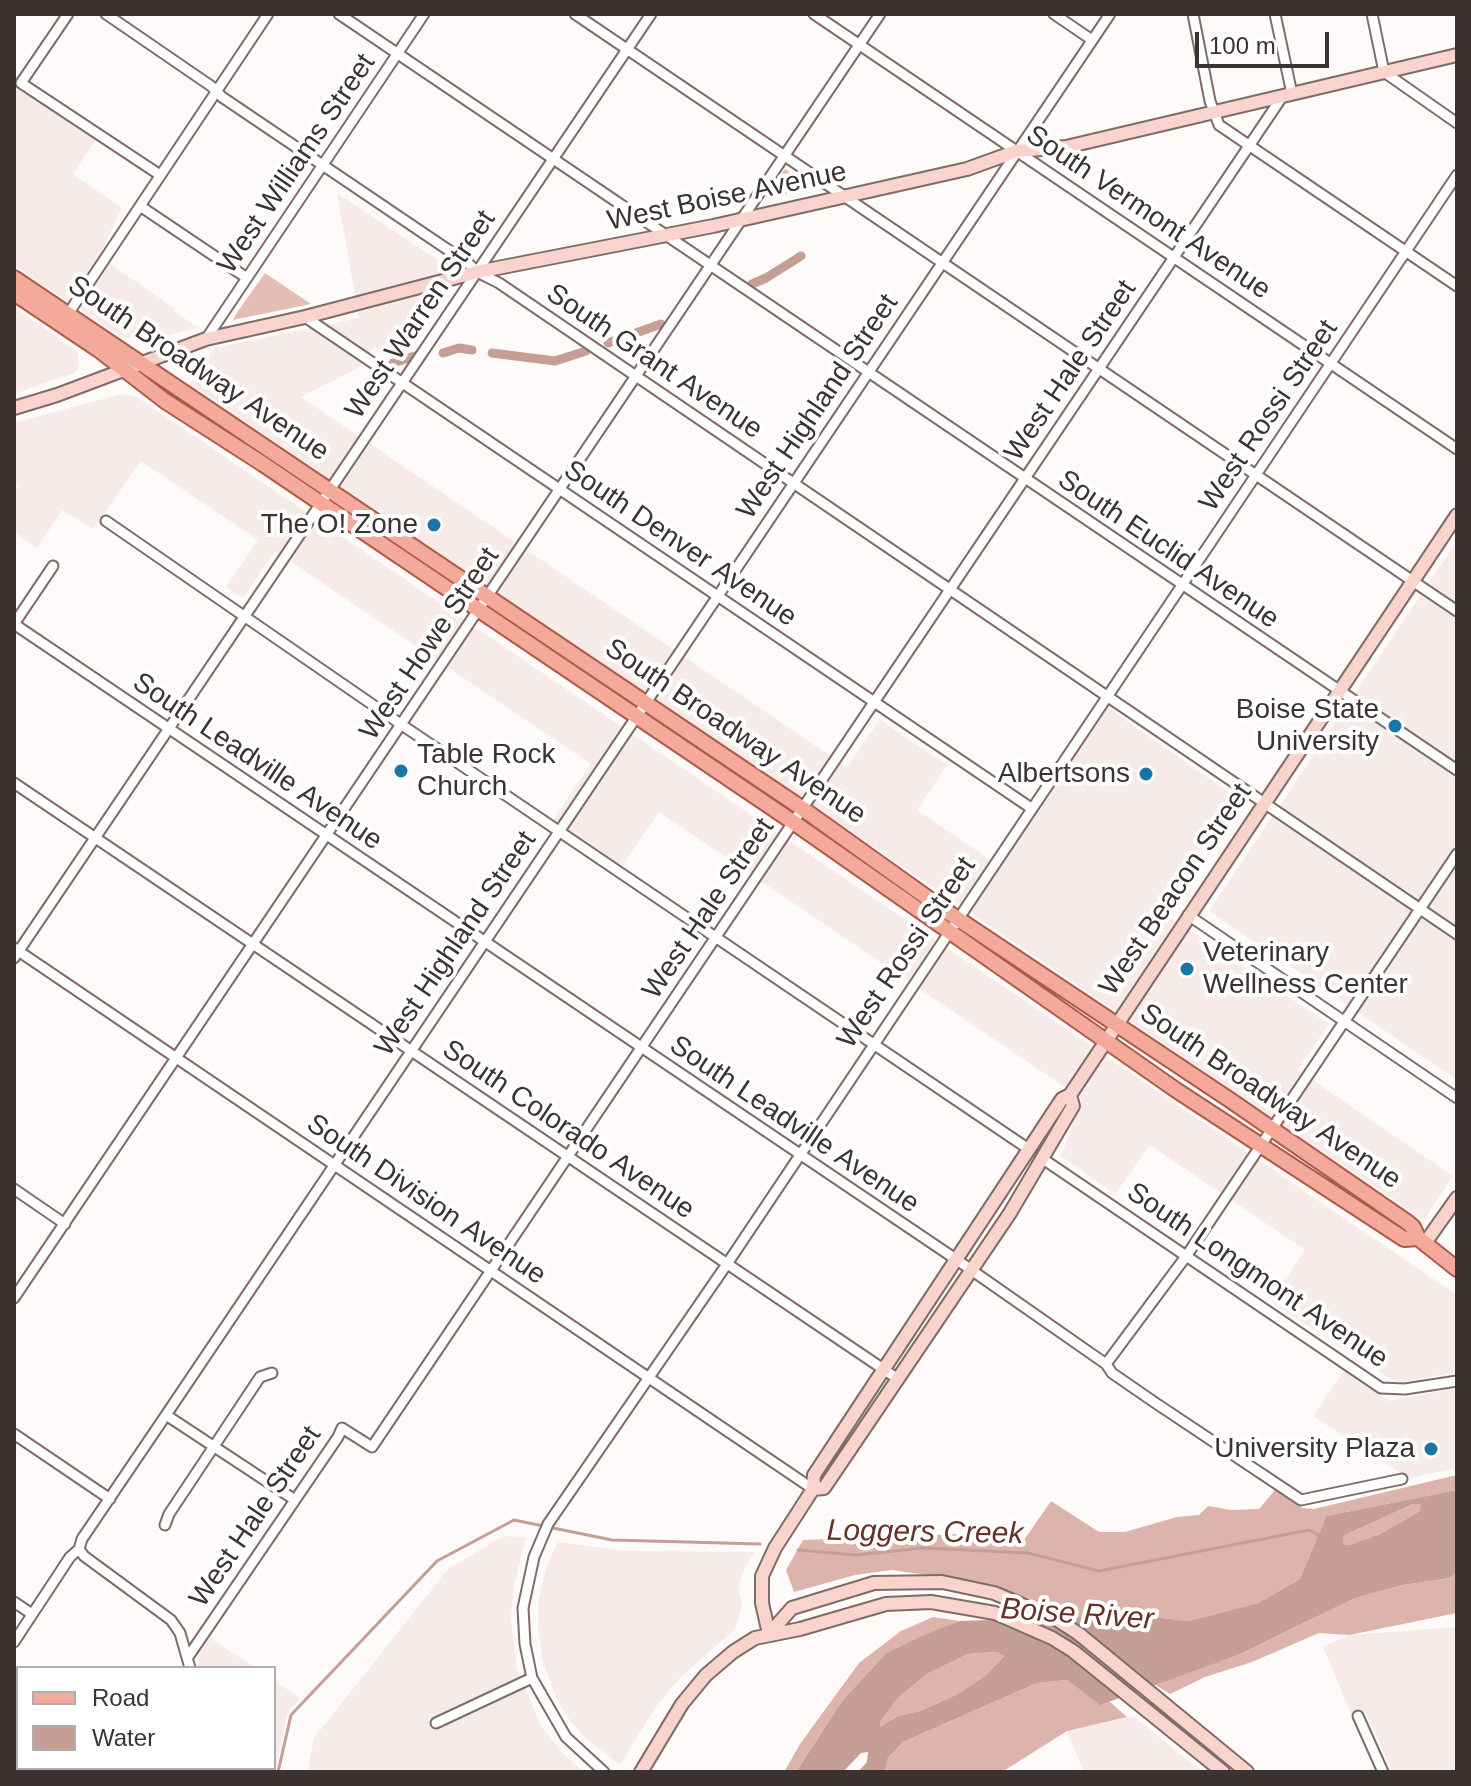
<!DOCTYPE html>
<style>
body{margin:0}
#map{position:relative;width:1471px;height:1786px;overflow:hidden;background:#fefaf9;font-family:Arial,sans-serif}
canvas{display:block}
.frame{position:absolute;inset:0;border:16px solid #3b3332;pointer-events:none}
.legend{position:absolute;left:16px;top:1666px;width:260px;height:104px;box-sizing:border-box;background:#fff;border:2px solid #b1adad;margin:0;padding:10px 14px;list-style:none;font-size:24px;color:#3b3332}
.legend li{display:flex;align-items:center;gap:16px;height:40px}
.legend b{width:40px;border:2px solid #b1adad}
.scale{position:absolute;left:1195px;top:32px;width:134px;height:36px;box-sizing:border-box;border:4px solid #3b3332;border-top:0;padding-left:10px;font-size:24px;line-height:28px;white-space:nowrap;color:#3b3332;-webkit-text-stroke:6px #fff;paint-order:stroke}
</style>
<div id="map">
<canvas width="1471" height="1786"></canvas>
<div class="frame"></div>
<ul class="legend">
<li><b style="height:10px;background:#f4a99a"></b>Road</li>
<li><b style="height:22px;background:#c59e95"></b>Water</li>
</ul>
<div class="scale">100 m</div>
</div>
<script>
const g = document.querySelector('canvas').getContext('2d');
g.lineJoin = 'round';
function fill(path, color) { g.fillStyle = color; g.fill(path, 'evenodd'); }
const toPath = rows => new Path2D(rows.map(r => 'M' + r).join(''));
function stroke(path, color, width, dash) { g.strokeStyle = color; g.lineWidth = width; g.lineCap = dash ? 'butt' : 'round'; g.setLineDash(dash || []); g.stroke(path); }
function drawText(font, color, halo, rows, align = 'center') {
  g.font = font + ' Arial,sans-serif'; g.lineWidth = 8; g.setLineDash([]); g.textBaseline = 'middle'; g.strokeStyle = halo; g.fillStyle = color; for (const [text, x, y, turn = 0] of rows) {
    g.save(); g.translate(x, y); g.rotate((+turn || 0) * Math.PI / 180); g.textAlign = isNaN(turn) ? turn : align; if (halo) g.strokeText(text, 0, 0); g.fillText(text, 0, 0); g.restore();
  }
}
fill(toPath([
 [14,85,96,139,73,174,122,208,99,256,174,308,174,311,198,328,137,342,131,338,124,339,14,266],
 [337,193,454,271,445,299,401,364,374,346,358,368,301,397,847,767,880,720,947,765,917,810,985,856,998,869,1107,707,1237,798,1162,908,1167,915,1329,1024,1298,1070,1453,1176,1424,1220,190,384,214,348,359,318],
 [14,307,78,352,79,369,73,373,14,394],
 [121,394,137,397,1457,1295,1457,1372,1402,1382,1392,1380,1274,1304,1272,1300,1305,1250,1150,1145,1115,1194,1061,1156,1082,1099,659,812,615,876,546,831,591,764,275,551,243,598,226,587,258,540,141,461,93,529,62,510,37,548,14,532,14,490,18,486,14,483,14,423],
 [1457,541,1457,1080,1209,911],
 [1344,1371,1389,1401,1457,1388,1457,1473,1453,1469,1408,1478,1313,1416],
 [503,1536,526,1537,514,1585,511,1618,517,1669,541,1726,562,1752,584,1772,308,1772,314,1738,448,1569],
 [558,1542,625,1551,755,1552,744,1569,738,1589,742,1606,735,1629,680,1678,655,1708,620,1765,585,1738,569,1719,556,1697,543,1661,538,1629,539,1598,547,1565],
 [1457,1627,1457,1772,1393,1772,1365,1711,1352,1716,1323,1647,1349,1635],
 [210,1638,256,1668,198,1668,199,1653],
 [274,1680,300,1698,288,1711,275,1772,154,1772,156,1768,274,1768],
 [1133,1716,1203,1772,1084,1772,1067,1731]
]), '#f7ebe9');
fill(toPath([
 [785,169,815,189,765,198],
 [265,273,311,304,233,320,236,314]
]), '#e4beb5');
fill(toPath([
 [1457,1475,1457,1490,1326,1516,1300,1579,1258,1603,1188,1621,1137,1615,1066,1618,1031,1599,982,1583,892,1570,855,1575,794,1592,786,1570,803,1540,960,1534,1022,1543,1051,1501,1099,1532,1125,1532,1177,1517,1199,1515,1208,1506,1231,1510,1259,1509,1275,1490,1302,1508,1314,1509],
 [1413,1504,1422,1504,1420,1511,1380,1534,1349,1545,1343,1544,1343,1536],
 [1457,1572,1457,1613,1349,1635,1319,1633,1252,1662,1205,1677,1170,1694,1154,1684,1238,1655,1355,1598,1403,1585,1450,1578],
 [933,1617,960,1621,886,1653,842,1701,796,1772,784,1772,800,1744,859,1663,901,1631],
 [996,1652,1004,1656,985,1676,958,1694,920,1711,898,1716,880,1727,879,1721,898,1698,927,1674,968,1654],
 [1067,1680,1100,1704,1109,1701,1127,1717,1067,1731,1002,1772,885,1772,888,1758,903,1742,1037,1683]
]), '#dcb4ac');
fill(toPath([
 [1457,1490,1457,1572,1450,1578,1403,1585,1355,1598,1238,1655,1100,1705,1067,1680,1037,1683,903,1742,888,1758,885,1772,858,1772,867,1762,868,1752,861,1753,843,1772,796,1772,842,1701,886,1653,936,1630,960,1621,1137,1615,1188,1621,1258,1603,1300,1579,1326,1516],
 [1413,1504,1421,1504,1420,1511,1380,1534,1349,1545,1343,1544,1343,1536],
 [996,1652,1004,1656,985,1676,958,1694,920,1711,898,1716,880,1727,880,1721,898,1698,927,1674,968,1654]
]), '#c59e95');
stroke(toPath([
 [798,1550,857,1555,924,1548,1028,1553,1099,1571,1309,1530,1318,1535],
 [278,1772,291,1715,437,1561,514,1520,612,1540,760,1544]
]), '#c59e95', 3);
stroke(toPath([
 [752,284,766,278,801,256],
 [608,343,661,324],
 [443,353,459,348,472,350],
 [492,353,555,361,586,351],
 [393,363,415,356]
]), '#c59e95', 9);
const street = toPath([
 [68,14,21,83,160,175],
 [106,14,211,86,222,97,469,264,477,272,499,283,1457,934],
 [339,14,1457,770],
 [575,14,1457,611],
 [814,14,1457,449],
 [1054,14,1092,40],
 [1193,14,1210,101,1219,125,1457,286],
 [1275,14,1292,94],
 [1372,14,1384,72,1457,123],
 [140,206,247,278],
 [66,317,268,14],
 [305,317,1031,808],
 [206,339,424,14],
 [106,521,402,725,1030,1150],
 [53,566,14,624,957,1260,1106,1364,1112,1373,1154,1402,1301,1500,1402,1479],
 [14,783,898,1379],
 [1188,915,1457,1098],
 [14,948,813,1489],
 [14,958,651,14],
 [1043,1159,1381,1388,1405,1389,1457,1381],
 [14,1189,65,1224],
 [14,1298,880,14],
 [1106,1364,1187,1255,1457,854],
 [166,1415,295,1500],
 [14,1434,110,1499],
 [165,1525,169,1514,260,1377,272,1373],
 [79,1549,84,1556,171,1620,180,1633,190,1668],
 [14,1602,32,1614],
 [14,1642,70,1557,79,1549,82,1539,166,1415,1110,14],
 [188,1657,338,1437,342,1428,372,1447,1282,97],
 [1358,1716,1383,1772],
 [436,1723,532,1678],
 [143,1772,145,1768],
 [604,1772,566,1737,532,1678,525,1644,523,1608,534,1557,548,1524,727,1264,1457,175]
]);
const secondary = toPath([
 [14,408,57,395,206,339,305,317,477,272,713,226,967,169,1017,151,1066,147,1457,55],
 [1425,1243,1457,1198],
 [813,1489,824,1488,1010,1213,1073,1106,1070,1095],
 [769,1634,762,1603,762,1576,775,1548,813,1489,814,1475,1062,1099,1070,1095,1457,515],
 [769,1634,792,1608,874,1583,942,1582,994,1593,1056,1619,1079,1634,1247,1772],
 [641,1772,682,1704,706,1675,733,1652,755,1638,800,1629,886,1604,931,1602,995,1613,1052,1638,1073,1651,1223,1772]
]);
const primary = toPath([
 [14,278,803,809,946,911,1230,1100,1407,1222,1413,1227,1418,1238,1457,1269],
 [14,293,99,350,165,401,263,464,793,822,1176,1090,1404,1239,1418,1238]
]);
stroke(street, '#7e6c68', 13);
stroke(secondary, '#7e6c68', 16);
stroke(primary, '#ae5a49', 18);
stroke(street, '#fff', 9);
stroke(secondary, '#f9d4cc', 12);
stroke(primary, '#f4a99a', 14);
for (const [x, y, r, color] of [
 [434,525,8,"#1a75a4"],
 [1395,726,8,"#1a75a4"],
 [401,771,8,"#1a75a4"],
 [1146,774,8,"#1a75a4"],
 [1187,969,8,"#1a75a4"],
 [1431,1449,8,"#1a75a4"]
]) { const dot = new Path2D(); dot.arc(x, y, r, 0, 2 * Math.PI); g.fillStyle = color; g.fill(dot); stroke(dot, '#fff', 3); }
drawText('28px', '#3b3332', '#fff', [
 ["West Williams Street",297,164,-56],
 ["West Boise Avenue",727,197,-12],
 ["South Vermont Avenue",1148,213,34],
 ["West Warren Street",421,315,-56],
 ["South Grant Avenue",654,362,34],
 ["South Broadway Avenue",198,369,34],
 ["West Hale Street",1071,371,-56],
 ["West Highland Street",818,407,-56],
 ["West Rossi Street",1269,416,-56],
 ["South Denver Avenue",680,544,34],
 ["South Euclid Avenue",1168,550,34],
 ["West Howe Street",430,644,-56],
 ["South Broadway Avenue",735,732,34],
 ["South Leadville Avenue",257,762,34],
 ["West Beacon Street",1176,890,-56],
 ["West Hale Street",709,909,-56],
 ["West Highland Street",456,944,-56],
 ["West Rossi Street",907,953,-56],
 ["South Broadway Avenue",1270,1097,34],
 ["South Leadville Avenue",794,1125,34],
 ["South Colorado Avenue",568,1130,34],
 ["South Division Avenue",426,1200,34],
 ["South Longmont Avenue",1257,1276,34],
 ["West Hale Street",256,1517,-56]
]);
drawText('28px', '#3b3332', '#fff', [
 ["The O! Zone",418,525],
 ["Boise State",1379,710],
 ["University",1379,742],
 ["Table Rock",417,755,"left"],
 ["Church",417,787,"left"],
 ["Albertsons",1130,774],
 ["Veterinary",1203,953,"left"],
 ["Wellness Center",1203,985,"left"],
 ["University Plaza",1415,1449]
], 'right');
drawText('italic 30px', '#663227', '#fff', [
 ["Loggers Creek",925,1533,1],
 ["Boise River",1077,1615,4]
]);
</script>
